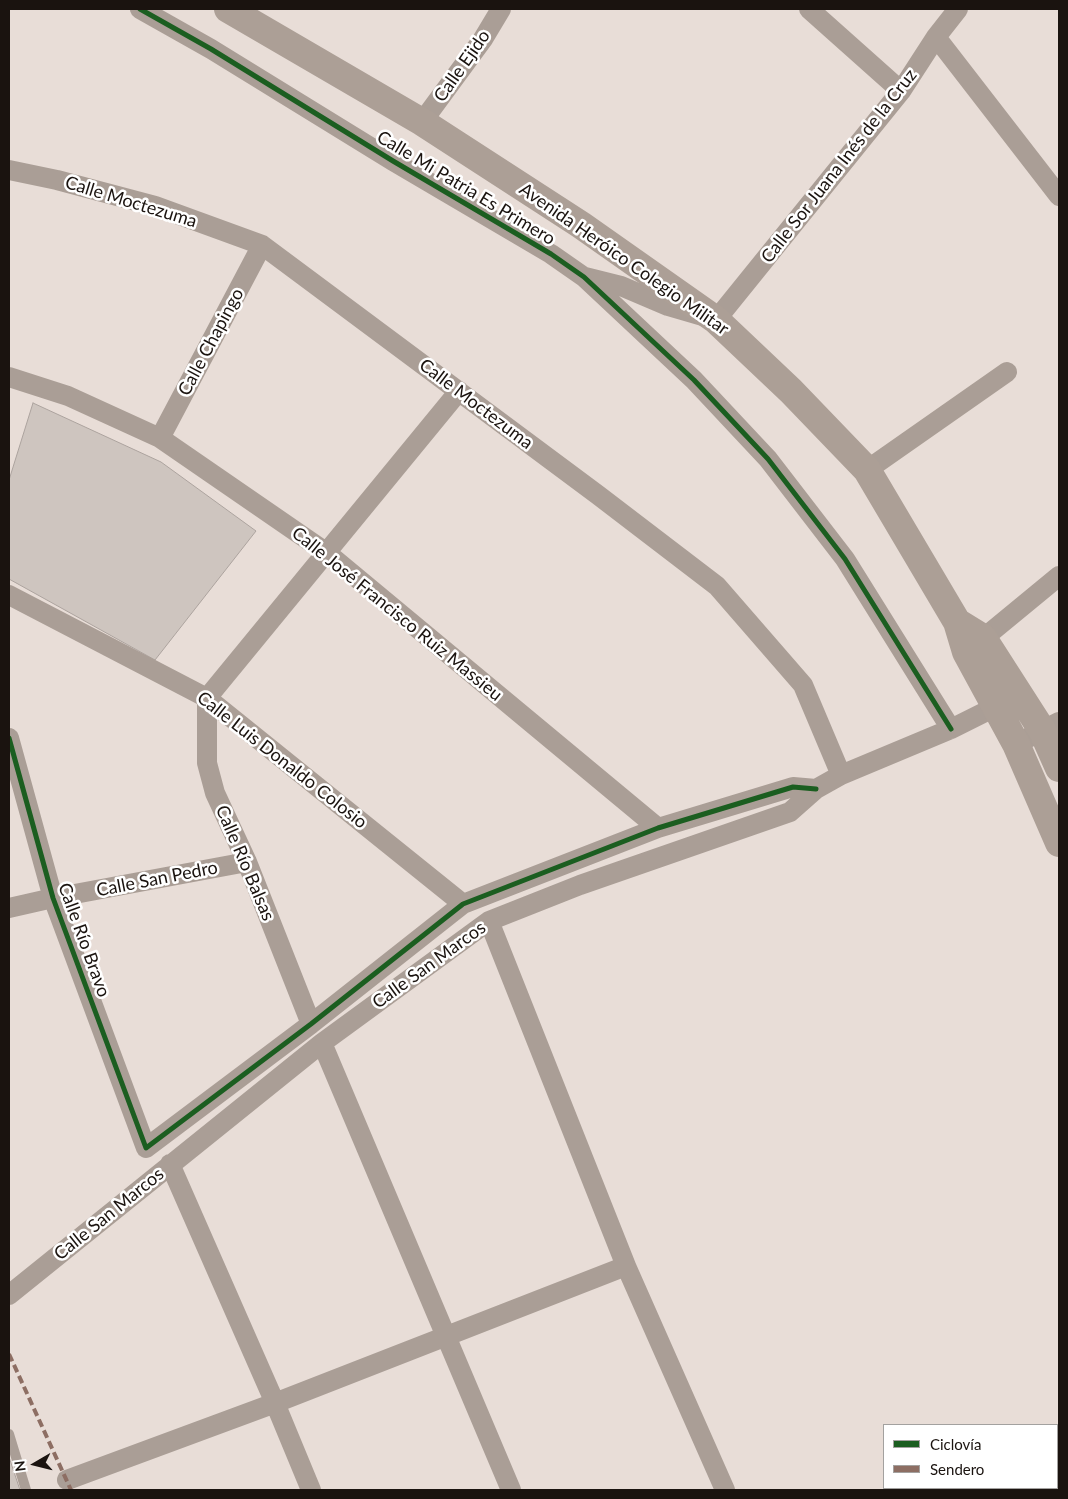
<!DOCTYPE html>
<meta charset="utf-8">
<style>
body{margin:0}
#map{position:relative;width:1068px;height:1499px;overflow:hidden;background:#e8ddd7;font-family:Lato,sans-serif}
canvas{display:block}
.frame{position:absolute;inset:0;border:10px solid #1a130f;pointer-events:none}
.legend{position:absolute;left:883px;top:1424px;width:175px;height:65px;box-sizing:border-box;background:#fff;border:1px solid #a3a19f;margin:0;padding:6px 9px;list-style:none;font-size:15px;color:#1a130f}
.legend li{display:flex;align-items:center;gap:10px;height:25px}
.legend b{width:25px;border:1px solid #a3a19f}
.north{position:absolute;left:10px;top:1439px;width:50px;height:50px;-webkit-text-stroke:4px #fff;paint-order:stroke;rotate:262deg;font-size:14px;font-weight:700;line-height:20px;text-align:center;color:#1a130f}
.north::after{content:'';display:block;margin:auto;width:18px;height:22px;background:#1a130f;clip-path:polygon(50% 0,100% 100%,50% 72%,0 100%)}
</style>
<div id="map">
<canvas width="1068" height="1499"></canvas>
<div class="frame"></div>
<ul class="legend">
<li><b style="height:6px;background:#1b5e20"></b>Ciclovía</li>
<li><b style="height:6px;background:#8d6e63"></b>Sendero</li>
</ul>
<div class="north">N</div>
</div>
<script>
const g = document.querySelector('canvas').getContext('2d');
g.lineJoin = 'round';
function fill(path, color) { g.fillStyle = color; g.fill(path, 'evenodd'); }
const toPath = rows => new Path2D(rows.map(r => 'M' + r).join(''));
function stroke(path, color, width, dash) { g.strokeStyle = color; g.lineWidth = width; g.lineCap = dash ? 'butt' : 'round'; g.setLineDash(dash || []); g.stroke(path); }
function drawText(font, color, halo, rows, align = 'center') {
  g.font = font + ' Lato,sans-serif'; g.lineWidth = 5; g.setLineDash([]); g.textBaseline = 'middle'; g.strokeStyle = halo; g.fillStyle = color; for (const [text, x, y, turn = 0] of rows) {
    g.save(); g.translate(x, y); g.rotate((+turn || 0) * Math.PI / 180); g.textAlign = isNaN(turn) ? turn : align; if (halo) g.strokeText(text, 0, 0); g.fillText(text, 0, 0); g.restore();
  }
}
const building = toPath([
 [33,403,161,462,256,531,155,660,9,579,9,480,33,403],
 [9,1457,20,1490,9,1490,9,1457]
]);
fill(building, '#cec5bf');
stroke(building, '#aca39e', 1);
stroke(toPath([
 [9,1434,26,1490]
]), '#aa9e96', 10);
stroke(toPath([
 [140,9,211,49,393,161,551,254,584,277,694,380,768,459,845,559,951,729],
 [809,9,901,91],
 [936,37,1059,196],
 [422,122,483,39,501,9],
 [9,170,57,180,155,206,262,245,598,495,717,586,803,685,841,775],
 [585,277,621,286,668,306,716,320,901,91,936,37,958,9],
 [9,377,68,396,160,438,327,553,658,828],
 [160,438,262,245],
 [867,470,1007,372],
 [9,595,207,698,463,904],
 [974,646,1059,576],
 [9,738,53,898,146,1148,311,1024,463,904,658,828,793,787,816,789],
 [1016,744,1059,722],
 [9,908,53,898,247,862],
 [489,921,626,1266,725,1490],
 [311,1024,247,862,215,793,207,763,207,698,459,391],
 [322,1043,511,1490],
 [170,1164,275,1403,311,1490],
 [9,1295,322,1043,489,921,580,885,790,812,816,789,841,775,951,729,1007,701],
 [67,1480,275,1403,626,1266]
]), '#aa9e96', 20);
stroke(toPath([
 [228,9,422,122,581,225,716,320,791,391,867,470,957,622,966,652,1016,744,1059,843],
 [957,622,983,638,1042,730,1059,768]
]), '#ac9f96', 28);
stroke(toPath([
 [9,1354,71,1490]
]), '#8d6e63', 4, [8, 4]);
stroke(toPath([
 [140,9,211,49,393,161,551,254,584,277,694,380,768,459,845,559,951,729],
 [9,738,53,898,146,1148,311,1024,463,904,658,828,793,787,816,789]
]), '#1b5e20', 5);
drawText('18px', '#1a130f', '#fff', [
 ["Calle Ejido",462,66,-55],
 ["Calle Sor Juana Inés de la Cruz",839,166,-52],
 ["Calle Mi Patria Es Primero",466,188,31],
 ["Calle Moctezuma",131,202,17],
 ["Avenida Heróico Colegio Militar",624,259,35],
 ["Calle Chapingo",211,342,-62],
 ["Calle Moctezuma",476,404,37],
 ["Calle José Francisco Ruiz Massieu",397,614,39],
 ["Calle Luis Donaldo Colosio",282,760,38],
 ["Calle Río Balsas",245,863,67],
 ["Calle San Pedro",157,879,-11],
 ["Calle Río Bravo",84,940,70],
 ["Calle San Marcos",429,965,-36],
 ["Calle San Marcos",109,1214,-39]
]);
</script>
